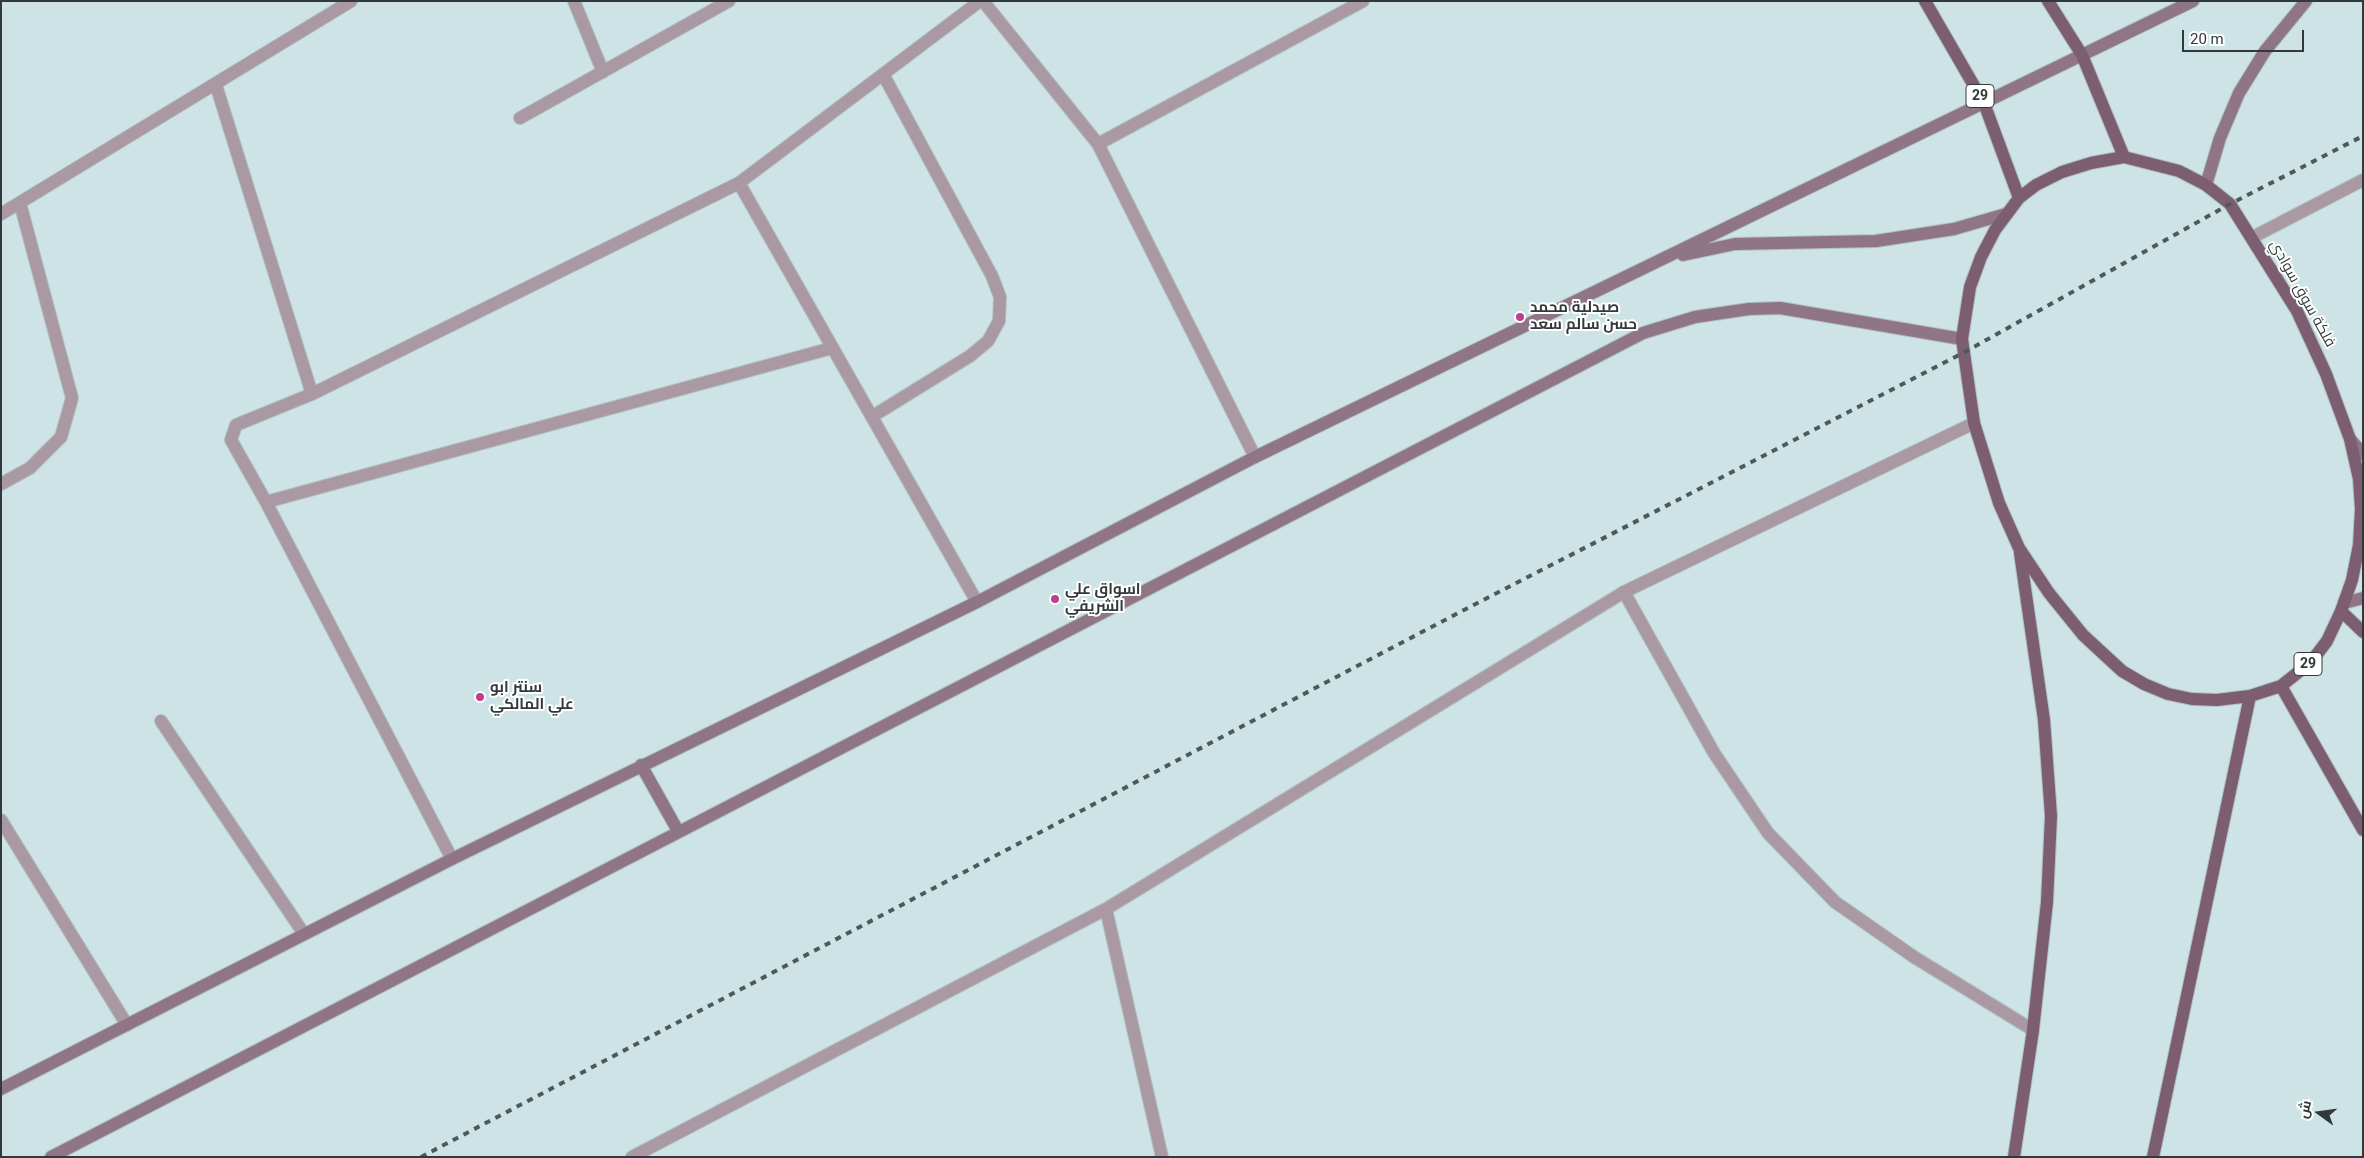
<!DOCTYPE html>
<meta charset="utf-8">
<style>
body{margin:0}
#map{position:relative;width:2364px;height:1158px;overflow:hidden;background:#cee3e5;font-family:Roboto,Cairo,sans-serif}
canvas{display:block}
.frame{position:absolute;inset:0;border:2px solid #31393a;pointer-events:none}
.north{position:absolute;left:2294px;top:1088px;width:50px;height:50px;-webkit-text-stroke:4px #fff;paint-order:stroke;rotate:284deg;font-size:14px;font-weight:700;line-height:20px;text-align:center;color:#31393a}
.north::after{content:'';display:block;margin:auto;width:18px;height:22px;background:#31393a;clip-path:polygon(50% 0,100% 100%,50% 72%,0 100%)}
.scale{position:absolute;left:2182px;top:30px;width:122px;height:22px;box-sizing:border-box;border:2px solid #31393a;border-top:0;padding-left:6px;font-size:15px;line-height:18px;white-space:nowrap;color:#31393a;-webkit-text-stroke:4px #fff;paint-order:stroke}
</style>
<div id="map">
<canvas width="2364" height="1158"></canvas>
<div class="frame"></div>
<div class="north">ش</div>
<div class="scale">20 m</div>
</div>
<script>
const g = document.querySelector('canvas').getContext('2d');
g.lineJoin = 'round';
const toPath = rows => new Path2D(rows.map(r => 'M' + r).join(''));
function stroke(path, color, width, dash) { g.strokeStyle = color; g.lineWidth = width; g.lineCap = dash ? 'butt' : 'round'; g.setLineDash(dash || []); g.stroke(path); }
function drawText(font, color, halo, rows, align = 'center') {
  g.font = font + ' Roboto,Cairo,sans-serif'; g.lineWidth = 4; g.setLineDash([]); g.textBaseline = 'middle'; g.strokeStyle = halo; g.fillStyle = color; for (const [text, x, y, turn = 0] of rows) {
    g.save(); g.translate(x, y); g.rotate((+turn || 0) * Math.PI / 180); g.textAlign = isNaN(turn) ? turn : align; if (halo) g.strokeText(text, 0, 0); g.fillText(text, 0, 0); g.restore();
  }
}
const lane = toPath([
 [1624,592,1714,753,1768,833,1835,902,1914,957,2033,1030]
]);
const street = toPath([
 [574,1,603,72],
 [983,1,1098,144,1255,457],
 [216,85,312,394],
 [520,118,729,1],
 [1098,144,1363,1],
 [739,183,977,602],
 [1,214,351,1],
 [2253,237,2363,180],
 [873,416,970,356,988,341,999,321,1000,297,992,276,883,74],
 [1,484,30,468,61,437,72,398,20,203],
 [266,502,832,348],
 [161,721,304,934],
 [1,820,127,1025],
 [452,859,266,502,231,440,236,425,312,394,739,183,980,1],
 [1106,909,1162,1157],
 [632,1157,1106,909,1624,592,1974,423]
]);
const secondary = toPath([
 [2206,185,2220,138,2239,93,2265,51,2306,1],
 [1683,255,1735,244,1876,241,1954,229,2006,214],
 [2350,439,2363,454],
 [2344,603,2363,598],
 [641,765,678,831],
 [1,1089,452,859,977,602,1255,457,2193,1],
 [51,1157,1643,333,1695,317,1749,309,1780,308,1962,339]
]);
const primary = toPath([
 [1925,1,1984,103,2019,198],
 [2048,1,2082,55,2124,157],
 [2124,157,2179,171,2206,185,2230,204,2297,311,2326,374,2350,439,2359,479,2361,509,2359,545,2352,580,2341,611,2327,641,2311,662,2281,686,2250,696,2217,700,2192,699,2168,694,2144,684,2122,671,2083,635,2049,593,2019,548,1999,503,1974,423,1962,339,1970,287,1981,257,1995,230,2019,198,2036,185,2062,172,2091,163,2124,157],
 [2341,611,2363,632],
 [2281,686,2363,830],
 [2014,1157,2033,1030,2047,902,2051,816,2044,720,2020,553],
 [2153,1157,2250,696]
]);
stroke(lane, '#afc1c3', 14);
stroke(street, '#afc1c3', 14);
stroke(secondary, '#afc1c3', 14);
stroke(primary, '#afc1c3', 14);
stroke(lane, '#aa98a2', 12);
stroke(street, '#aa98a2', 12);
stroke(secondary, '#907685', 12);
stroke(primary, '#7d5e70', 12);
stroke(toPath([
 [421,1157,1464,610,1963,353,2230,204,2363,136]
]), '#4e595a', 4, [6, 6]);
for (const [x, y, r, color] of [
 [1520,317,5,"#bb4091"],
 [1055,599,5,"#bb4091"],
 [480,697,5,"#bb4091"]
]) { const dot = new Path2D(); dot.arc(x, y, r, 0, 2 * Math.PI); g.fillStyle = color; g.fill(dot); stroke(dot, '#fff', 2); }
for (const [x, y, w] of [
 [1980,96,28],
 [2308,664,28]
]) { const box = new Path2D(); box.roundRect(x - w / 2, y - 11.5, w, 23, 4); g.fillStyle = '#fff'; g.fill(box); stroke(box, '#31393a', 1); }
drawText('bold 14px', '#31393a', null, [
 ["29",1980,96],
 ["29",2308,664]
]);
drawText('15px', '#31393a', '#fff', [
 ["فلكة سوق سوادي",2302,294,61]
]);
drawText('bold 15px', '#31393a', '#fff', [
 ["صيدلية محمد",1530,308],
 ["حسن سالم سعد",1530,325],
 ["اسواق علي",1065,590],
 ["الشريفي",1065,607],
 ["سنتر ابو",490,688],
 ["علي المالكي",490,705]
], 'left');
</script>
